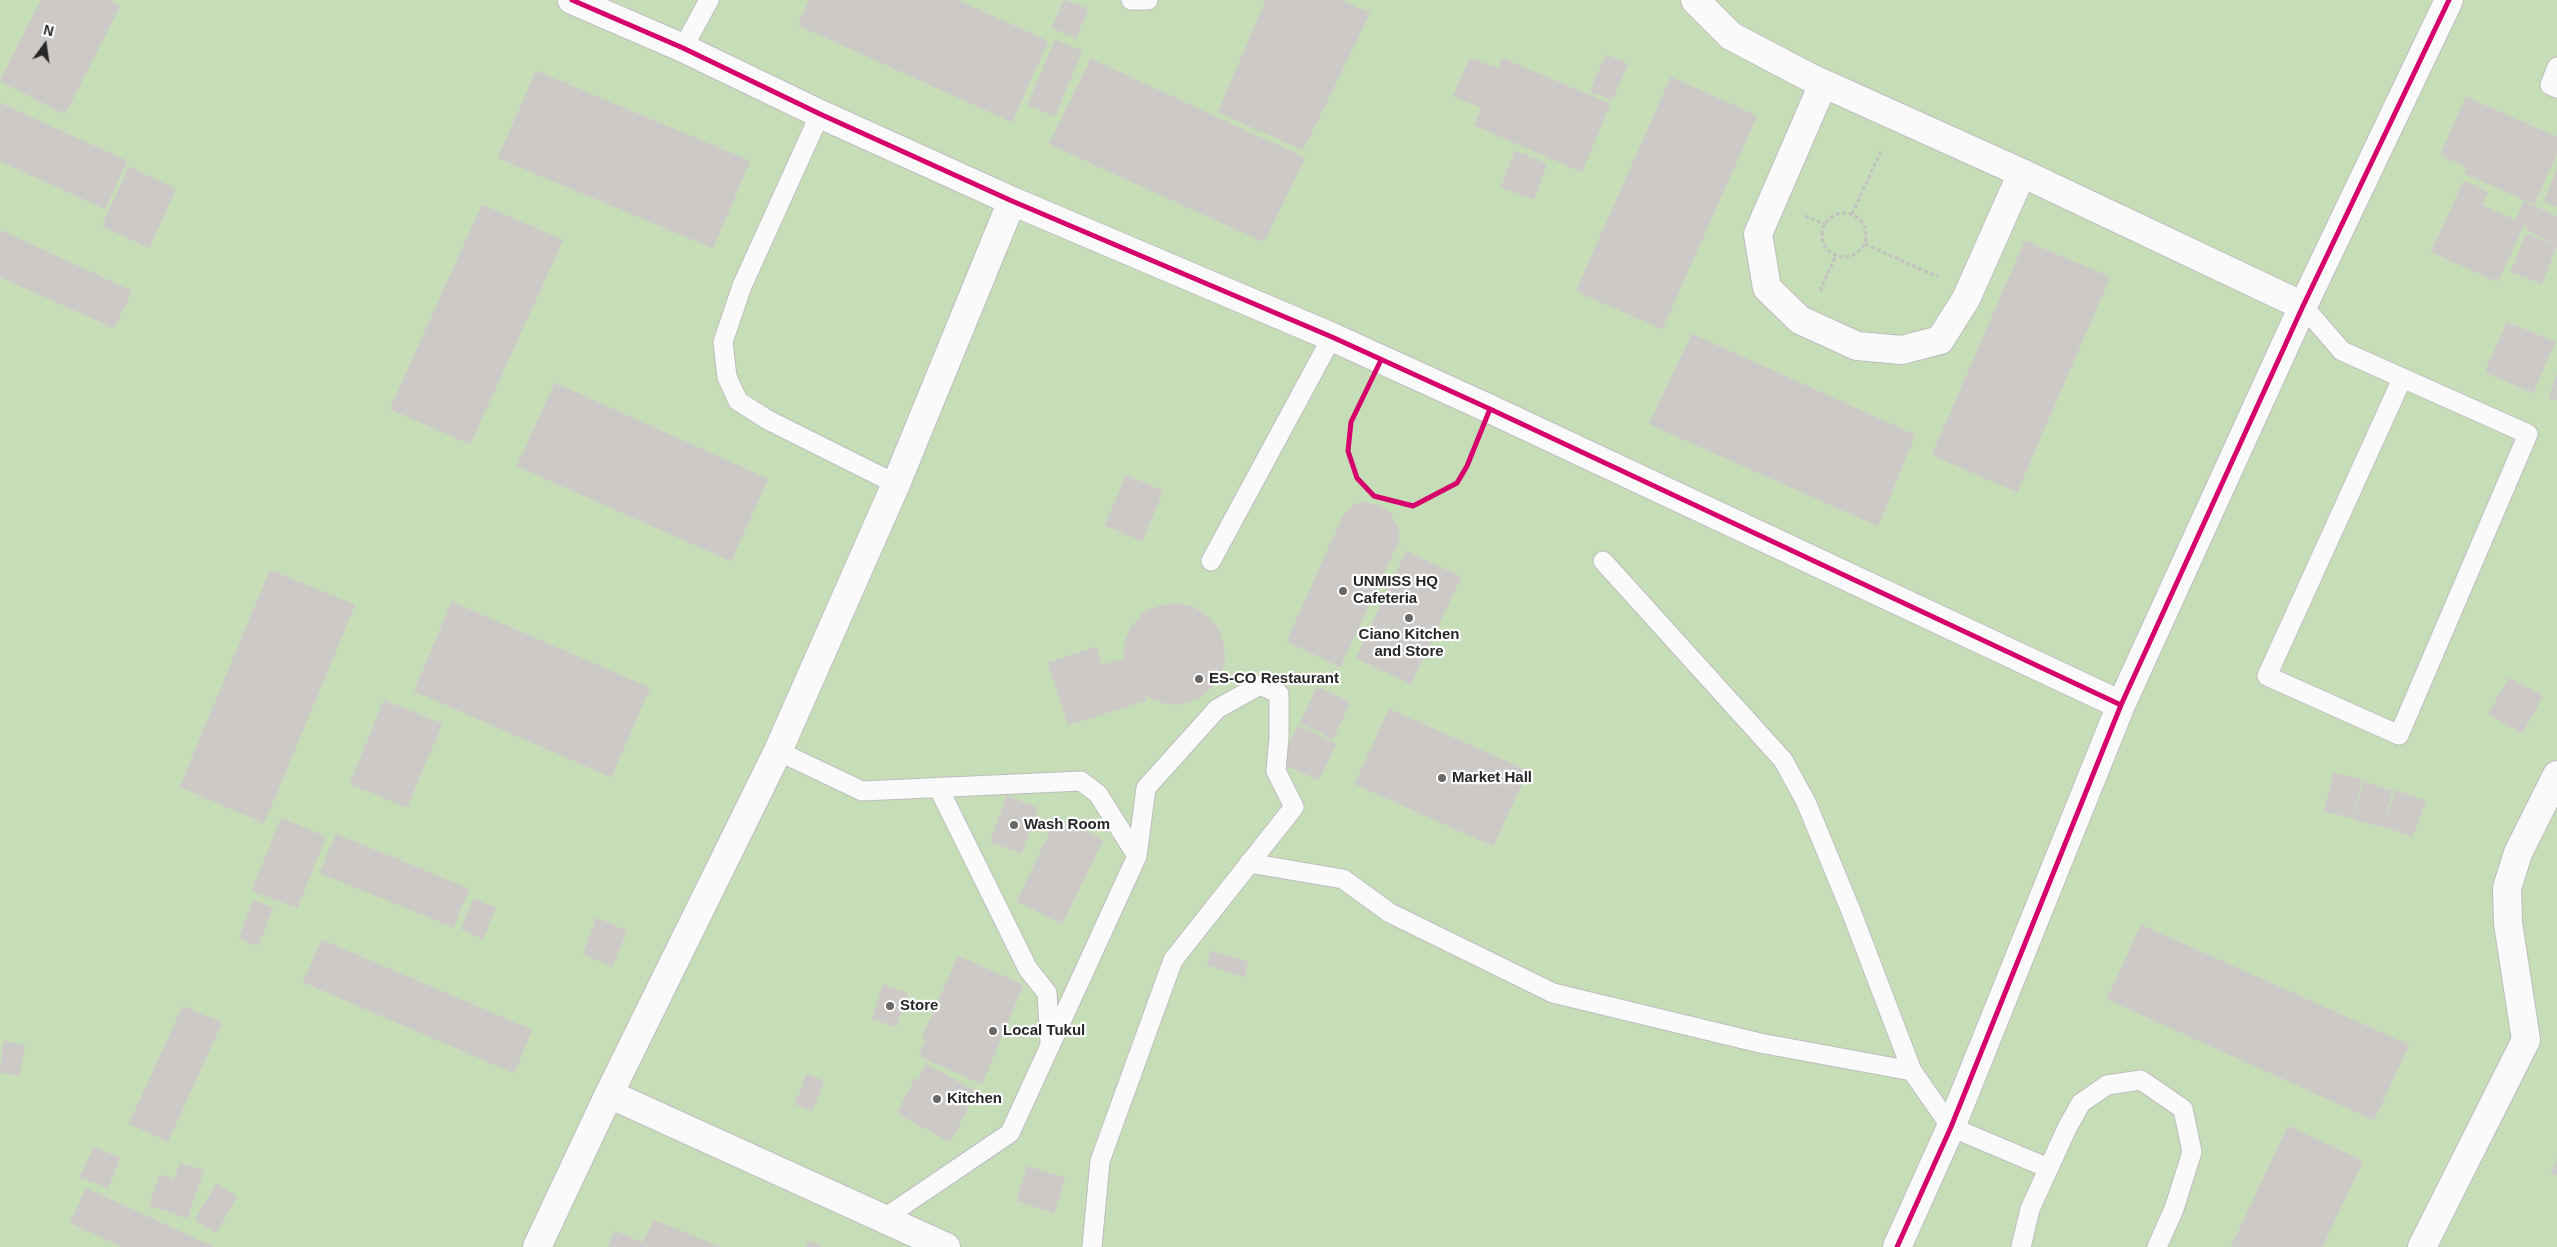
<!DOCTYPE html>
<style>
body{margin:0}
#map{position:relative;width:2557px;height:1247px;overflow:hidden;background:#e4e1dc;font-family:Arial,sans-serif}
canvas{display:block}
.north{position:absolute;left:20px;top:20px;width:50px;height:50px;-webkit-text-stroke:4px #fff;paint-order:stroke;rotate:14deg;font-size:14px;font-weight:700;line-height:20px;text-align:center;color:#272727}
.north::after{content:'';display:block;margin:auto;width:18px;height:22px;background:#272727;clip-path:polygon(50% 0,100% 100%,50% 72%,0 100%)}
</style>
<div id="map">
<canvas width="2557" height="1247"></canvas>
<div class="north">N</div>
</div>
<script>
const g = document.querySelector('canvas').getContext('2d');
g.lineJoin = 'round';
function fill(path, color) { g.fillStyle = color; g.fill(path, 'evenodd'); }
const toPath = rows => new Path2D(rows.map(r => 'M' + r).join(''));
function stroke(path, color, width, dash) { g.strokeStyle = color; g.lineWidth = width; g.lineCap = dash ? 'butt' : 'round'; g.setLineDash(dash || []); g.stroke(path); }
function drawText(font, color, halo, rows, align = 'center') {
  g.font = font + ' Arial,sans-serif'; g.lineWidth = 4.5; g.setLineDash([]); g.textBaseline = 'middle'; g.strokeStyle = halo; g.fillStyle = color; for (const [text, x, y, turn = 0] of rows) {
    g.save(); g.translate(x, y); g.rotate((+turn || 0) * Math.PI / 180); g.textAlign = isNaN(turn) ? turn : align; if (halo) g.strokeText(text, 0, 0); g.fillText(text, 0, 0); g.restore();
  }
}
fill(toPath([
 [0,0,2557,0,2557,1247,0,1247]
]), '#c6deb7');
const building = toPath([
 [41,0,107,0,120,6,65,114,0,81,41,0],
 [809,0,957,0,1048,41,1012,122,798,25,809,0],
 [1064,0,1088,9,1076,38,1052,28,1064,0],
 [1266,0,1341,0,1370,13,1303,150,1218,112,1266,0],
 [1055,40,1082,51,1055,116,1028,105,1055,40],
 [1606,55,1628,64,1612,100,1590,91,1606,55],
 [1470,58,1498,69,1502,58,1610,104,1582,172,1474,125,1482,108,1453,96,1470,58],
 [1091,59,1305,158,1264,242,1049,144,1091,59],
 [536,71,750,161,713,248,498,158,536,71],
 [1671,77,1757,116,1662,329,1576,291,1671,77],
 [2466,97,2557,137,2557,153,2534,204,2464,173,2467,167,2440,155,2466,97],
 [0,103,127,161,105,209,0,161,0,103],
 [1515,151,1547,164,1534,199,1501,187,1515,151],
 [129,167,176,189,149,248,102,226,129,167],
 [2557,169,2557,207,2544,201,2557,169],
 [2464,181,2488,192,2482,205,2524,224,2498,282,2431,252,2464,181],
 [2524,201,2557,217,2557,244,2526,230,2528,225,2516,220,2524,201],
 [482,205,563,240,470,444,390,409,482,205],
 [0,230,132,291,114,328,0,277,0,230],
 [2526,234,2557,245,2542,284,2511,272,2526,234],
 [2025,241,2110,277,2017,492,1932,455,2025,241],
 [2507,322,2555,342,2533,393,2485,372,2507,322],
 [1692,334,1915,435,1878,526,1649,424,1692,334],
 [2557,374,2557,400,2549,398,2557,374],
 [555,383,768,479,731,561,517,466,555,383],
 [1126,475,1163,491,1142,541,1105,525,1126,475],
 [1365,502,1379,506,1390,512,1399,531,1399,540,1340,667,1287,641,1343,516,1355,504,1365,502],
 [1406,551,1461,577,1411,684,1356,658,1406,551],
 [270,570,355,605,264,823,180,787,270,570],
 [452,602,650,688,611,777,414,691,452,602],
 [1175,604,1191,606,1205,614,1217,626,1223,642,1225,658,1221,674,1212,687,1199,698,1183,704,1166,704,1151,698,1144,693,1147,700,1068,725,1048,663,1096,647,1102,665,1124,659,1125,641,1132,626,1143,613,1158,606,1175,604],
 [2509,678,2543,696,2522,733,2488,714,2509,678],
 [1317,687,1350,702,1333,739,1300,723,1317,687],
 [384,700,442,724,407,807,350,784,384,700],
 [1389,709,1528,771,1493,846,1355,784,1389,709],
 [1298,726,1336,744,1319,780,1281,763,1298,726],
 [2334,773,2362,780,2352,818,2324,811,2334,773],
 [2364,782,2392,791,2382,827,2353,819,2364,782],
 [2396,790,2426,801,2412,837,2383,826,2396,790],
 [1007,796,1038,808,1021,853,990,842,1007,796],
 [281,818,326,837,297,908,252,890,281,818],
 [1057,818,1103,840,1062,924,1017,901,1057,818],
 [336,834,469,889,453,927,320,873,336,834],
 [474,899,496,908,483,939,461,929,474,899],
 [254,900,273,908,258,946,239,938,254,900],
 [597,918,627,931,612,966,583,954,597,918],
 [2141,925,2409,1045,2374,1120,2107,999,2141,925],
 [322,940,532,1030,514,1073,303,982,322,940],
 [1211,951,1248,962,1244,977,1207,965,1211,951],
 [958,956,1023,985,982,1084,919,1056,926,1040,922,1038,958,956],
 [883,985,908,993,896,1027,872,1019,883,985],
 [183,1006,222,1023,168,1141,129,1124,183,1006],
 [4,1041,25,1046,19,1076,0,1072,4,1041],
 [926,1064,974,1091,966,1107,968,1108,950,1142,897,1113,915,1079,918,1080,926,1064],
 [807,1074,824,1081,812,1111,795,1104,807,1074],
 [2288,1126,2363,1161,2322,1247,2231,1247,2288,1126],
 [94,1147,120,1158,108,1188,80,1177,94,1147],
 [2557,1159,2557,1176,2551,1173,2557,1159],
 [180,1163,204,1171,187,1218,149,1205,160,1175,174,1180,180,1163],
 [1027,1166,1065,1178,1054,1213,1017,1201,1027,1166],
 [216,1184,237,1196,216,1233,195,1220,216,1184],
 [86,1188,214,1247,123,1247,70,1223,86,1188],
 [654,1220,720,1247,608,1247,615,1231,643,1243,654,1220],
 [809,1241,822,1247,806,1247,809,1241]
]);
fill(building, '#ccc9c6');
stroke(building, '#cfcdc8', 1);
const lane = toPath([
 [1131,0,1148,0],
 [683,48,709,0],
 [2557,67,2550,85,2557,88],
 [820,114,742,286,723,342,727,377,738,401,768,420,896,484],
 [2303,306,2342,351,2528,434,2399,735,2267,676,2402,379],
 [1211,561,1332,337],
 [1603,561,1783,760,1806,802,1851,911,1912,1071,1951,1127,2048,1168],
 [778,751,862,791,1081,781,1098,794,1137,856],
 [938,787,1028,969,1047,993,1050,1043],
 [1249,863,1343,879,1390,913,1553,993,1760,1043,1912,1071],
 [883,1219,1010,1133,1137,856,1146,788,1217,709,1260,685,1279,694,1279,737,1276,771,1294,807,1173,960,1100,1161,1092,1247],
 [2021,1247,2030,1209,2067,1128,2081,1103,2107,1085,2141,1080,2183,1109,2192,1152,2174,1209,2157,1247]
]);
const street = toPath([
 [572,0,683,48,820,114,1012,201,1332,337,1490,409,2121,705],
 [1695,0,1731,36,1809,77,2022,173,2303,306],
 [1823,84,1758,234,1767,288,1800,320,1857,346,1902,350,1940,340,1966,299,2022,173],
 [609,1094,946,1247],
 [537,1247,609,1094,778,751,896,484,1012,201],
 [1897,1247,1951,1127,2121,705,2303,306,2449,0],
 [2422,1247,2526,1040,2508,923,2507,888,2518,853,2557,775]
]);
stroke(lane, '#bebdbe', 21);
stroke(street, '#bebdbe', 30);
stroke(toPath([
 '1822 235a22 22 0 1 1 44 0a22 22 0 1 1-44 0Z',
 [1852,214,1882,149],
 [1805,216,1825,224],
 [1865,244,1938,277],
 [1820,291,1836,255]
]), '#c2c1c0', 3, [4, 2.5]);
stroke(lane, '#fbfafa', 19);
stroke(street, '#fbfafa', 28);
stroke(toPath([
 [572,0,683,48,820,114,1012,201,1332,337,1490,409,2121,705],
 [1381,360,1351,422,1348,451,1357,478,1374,496,1413,506,1457,483,1467,466,1490,409],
 [1897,1247,1951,1127,2121,705,2303,306,2449,0]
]), '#d6006c', 5);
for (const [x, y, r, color] of [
 [1343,591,5,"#696866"],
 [1409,618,5,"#696866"],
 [1199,679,5,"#696866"],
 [1442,778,5,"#696866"],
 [1014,825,5,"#696866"],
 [890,1006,5,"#696866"],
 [993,1031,5,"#696866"],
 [937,1099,5,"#696866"]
]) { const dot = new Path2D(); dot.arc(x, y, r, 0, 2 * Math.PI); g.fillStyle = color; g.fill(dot); stroke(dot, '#fff', 2); }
drawText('bold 15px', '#272727', '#fff', [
 ["UNMISS HQ",1353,582],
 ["Cafeteria",1353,599],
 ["Ciano Kitchen",1409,635,"center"],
 ["and Store",1409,652,"center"],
 ["ES-CO Restaurant",1209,679],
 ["Market Hall",1452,778],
 ["Wash Room",1024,825],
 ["Store",900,1006],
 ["Local Tukul",1003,1031],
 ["Kitchen",947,1099]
], 'left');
</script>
